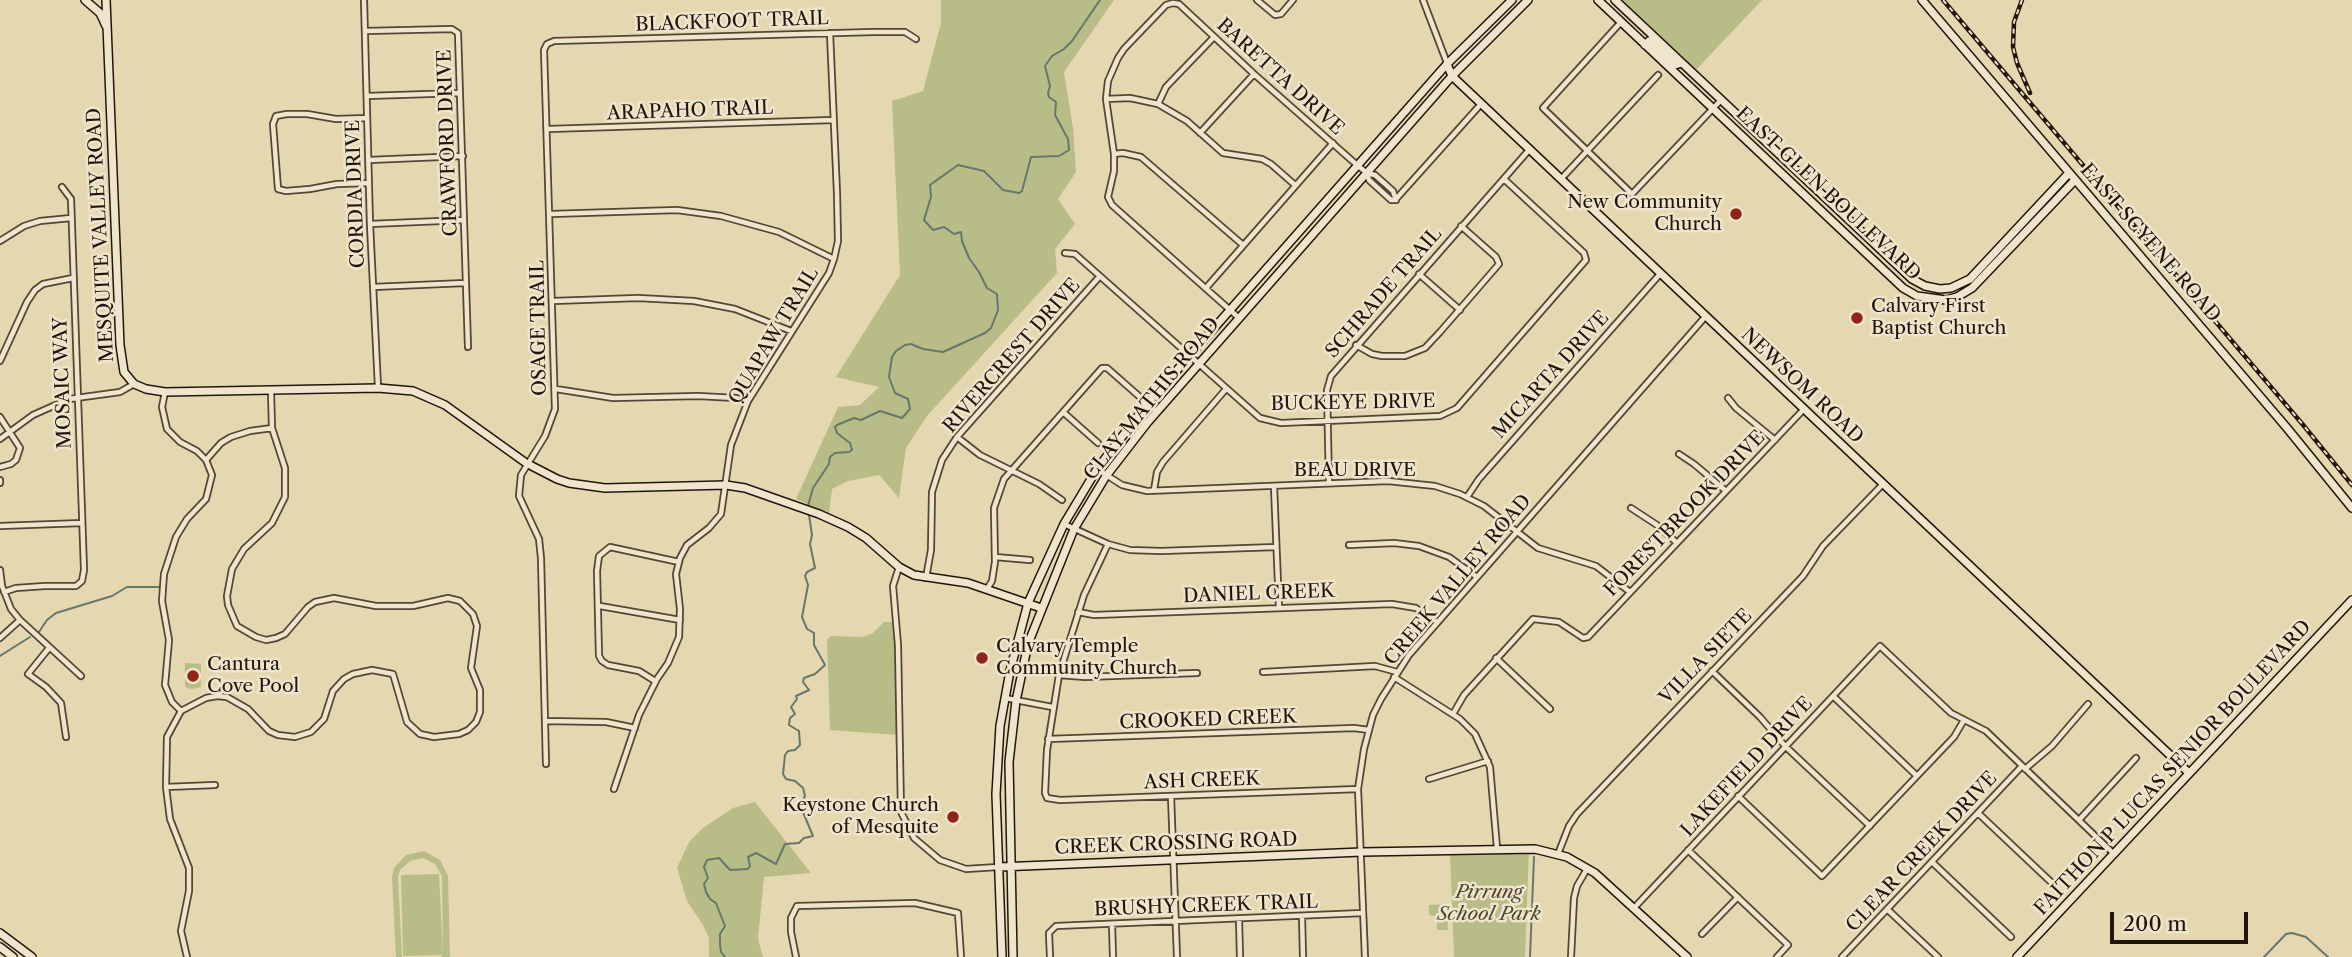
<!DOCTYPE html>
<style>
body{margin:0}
#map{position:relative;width:2352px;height:957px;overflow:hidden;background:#e5d7b0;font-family:"Libre Caslon Text",serif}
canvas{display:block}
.scale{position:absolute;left:2110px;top:912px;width:138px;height:32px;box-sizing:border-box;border:4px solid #22160b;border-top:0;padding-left:9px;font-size:21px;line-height:24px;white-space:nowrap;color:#22160b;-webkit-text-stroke:5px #eee5cc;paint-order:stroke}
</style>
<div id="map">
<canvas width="2352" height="957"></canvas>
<div class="scale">200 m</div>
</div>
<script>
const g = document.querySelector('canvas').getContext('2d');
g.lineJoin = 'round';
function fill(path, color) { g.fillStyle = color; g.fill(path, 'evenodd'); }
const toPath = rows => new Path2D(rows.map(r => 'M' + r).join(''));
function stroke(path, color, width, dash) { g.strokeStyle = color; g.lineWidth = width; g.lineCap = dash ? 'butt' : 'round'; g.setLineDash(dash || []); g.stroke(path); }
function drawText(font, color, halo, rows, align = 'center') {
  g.font = font + ' "Libre Caslon Text",serif'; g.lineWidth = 5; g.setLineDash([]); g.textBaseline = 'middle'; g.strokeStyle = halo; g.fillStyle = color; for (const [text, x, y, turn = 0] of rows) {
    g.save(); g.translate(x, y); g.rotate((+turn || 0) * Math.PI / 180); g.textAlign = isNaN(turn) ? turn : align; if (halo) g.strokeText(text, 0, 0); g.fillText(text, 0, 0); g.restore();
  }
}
fill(toPath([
 [941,0,1114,0,1064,72,1073,128,1076,172,1058,199,1075,224,1055,249,1057,273,927,416,906,448,899,498,879,475,848,481,832,489,829,514,796,499,838,407,860,405,879,387,836,377,900,275,892,101,923,91,941,23],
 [1622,0,1762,0,1695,71],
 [884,622,894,622,897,735,830,730,827,640,831,636,863,637,873,633],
 [185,663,201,664,201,687,192,689,185,687],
 [755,802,811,873,764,877,758,939,763,957,709,957,709,938,703,925,687,901,677,868,689,842,703,828,733,808],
 [1529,850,1525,957,1454,957,1450,853],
 [424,851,440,860,448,876,450,957,441,957,442,955,403,956,401,875,439,874,443,954,442,876,435,864,423,858,410,861,400,870,398,877,402,957,396,957,392,877,394,868,406,855],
 [1447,904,1448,930,1437,930,1437,916,1429,915,1429,905]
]), '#b8bd88');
stroke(toPath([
 [808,506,813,488,829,464,830,457,835,453,849,452,852,450,850,443,837,433,835,427,837,425,854,418,861,420,880,411,902,418,910,409,908,399,895,393,889,377,892,357,896,351,905,345,911,344,923,349,943,352,985,333,991,328,998,310,997,294,987,288,979,272,969,258,962,241,961,232,954,234,944,227,933,230,924,220,931,197,930,185,958,165,984,171,1003,190,1019,193,1022,191,1031,157,1059,156,1069,150,1068,139,1055,115,1056,102,1049,97,1048,93,1050,86,1045,66,1052,56,1064,49,1072,41,1100,0],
 [37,635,47,620,56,613,112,596,127,587,160,587],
 [0,656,30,637],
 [725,957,721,952,720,944,720,934,725,926,716,903,710,899,706,892,704,884,708,878,704,867,707,860,719,858,730,870,748,869,750,866,748,857,756,853,776,864,785,844,799,843,804,838,813,836,800,805,805,796,803,788,795,781,786,779,783,774,785,755,788,751,795,750,800,745,799,731,789,725,790,718,795,714,791,707,797,699,796,696,809,690,803,682,804,678,815,674,825,665,814,645,814,633,807,629,802,617,808,585,805,576,807,572,815,568,810,544,812,535,809,515],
 [1530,957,1534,857],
 [2264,957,2286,934,2292,933,2306,937,2328,957]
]), '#68776e', 2);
const street = toPath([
 [364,0,370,224,378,387],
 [1257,0,1275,15,1281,14,1293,0],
 [1423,0,1447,63],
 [1621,22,1543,108,1632,194,1721,100],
 [365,31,452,29,458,33,468,347],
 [367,96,460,93],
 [1106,99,1130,98,1158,104,1187,121,1223,153,1262,159,1271,164,1295,185],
 [1158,104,1166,87,1214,37],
 [367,118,336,119,307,114,287,114,276,116,273,124,278,189,286,191,310,189,337,184,369,183],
 [548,129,833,120],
 [1200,133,1254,74],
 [1114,154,1123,153,1141,157,1243,245],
 [369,160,463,156],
 [1367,174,1369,180,1391,200,1396,200],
 [1561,179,1658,75],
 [1396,199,1481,104],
 [551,214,677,210,721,216,779,232,834,259],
 [370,224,464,220],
 [0,241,24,226,40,221,71,218],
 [1065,253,1075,254,1260,418,1281,423,1440,416,1457,408,1586,260,1584,253,1504,179],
 [1419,274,1460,310],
 [373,287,465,283],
 [1206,288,1333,143],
 [553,301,638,298,694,301,735,309,791,331],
 [1239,318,1112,205,1108,197,1114,171,1114,154,1106,99,1108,81,1118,58,1124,49,1166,5,1173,3,1179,4,1254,74,1357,165,1367,173,1375,175,1393,191,1396,200],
 [1356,345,1372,354,1382,356,1405,356,1425,348,1440,332,1499,264,1496,257,1461,226],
 [0,361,27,302,35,290,43,284,73,278],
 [556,389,613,398,698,396,736,398,748,401],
 [165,392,162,407,167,429,180,442,197,451,206,460,212,475,206,499,187,519,176,537,164,574,162,601,169,640,165,685,172,702,181,711],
 [1728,398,1736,408,1775,440],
 [1063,412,1098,443],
 [0,417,20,448,16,460,11,464,0,467],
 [957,437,980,455,1039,484,1062,500],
 [0,439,33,415,69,399,120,392,134,384],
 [1679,454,1694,464,1726,491],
 [206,460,221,443,231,437,250,431,272,428],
 [1097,469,1122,485,1147,491,1388,481,1435,486,1460,494,1484,506,1538,548,1596,566,1630,592],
 [0,480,0,483],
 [1329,483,1327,390,1331,376,1529,150],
 [1274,486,1279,608],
 [1154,490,1157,472,1163,462,1226,389],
 [1467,497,1479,479,1660,274],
 [1631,508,1657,525,1677,543],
 [1064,524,1108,544,1130,550,1161,551,1276,547],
 [0,526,82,523],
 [1108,544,1084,595,1059,675,1047,750,1045,793,1047,798,1060,800,1358,789],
 [1349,545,1394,543,1419,546,1449,557,1477,577],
 [995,557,1030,560],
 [899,567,893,586,898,645,901,812,914,838,940,860,966,869,998,867],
 [0,570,2,586,11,609,20,620,81,676],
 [926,578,931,550,932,492,942,460,957,437,1100,276],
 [987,589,992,581,995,562,994,508,1004,479,1102,368,1107,368,1157,412],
 [4,592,16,588,45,586,76,586,82,581,84,570,71,199,62,187],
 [600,606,680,620],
 [1078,612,1094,615,1392,604,1416,608,1437,622],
 [0,638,20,620],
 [49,648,28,674,46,687,61,703,66,737],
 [1496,658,1550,709],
 [1712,671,1760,717,1785,746,1870,826],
 [1263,672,1375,666,1397,672],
 [1059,675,1085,677,1197,673],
 [1394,677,1460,719,1475,734,1490,767,1497,848],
 [655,681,639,671,608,665,602,661,599,656,597,571,599,556,610,547,679,562],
 [1833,696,1917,776],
 [1005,698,1052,707],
 [1453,714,1464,695,1533,619,1559,622,1583,638,1588,637,1804,409],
 [545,721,606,722,635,728],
 [1048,739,1354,728,1369,730],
 [546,764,541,558,539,539,519,496,521,475,545,436,555,409,544,50,547,44,554,41,873,32,905,32,916,39],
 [2025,769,2052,746,2088,704],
 [1429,779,1488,761],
 [166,787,215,785],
 [614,789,639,715,657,679,668,663,679,637,680,609,676,574,680,558,687,545,709,528,721,514,731,445,748,401,829,273,834,259,838,241,837,193,830,33],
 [1171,796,1177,957],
 [1738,796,1822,876,1954,737,1964,720],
 [1978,813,2052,883],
 [2079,820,2136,758],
 [1688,850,1788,945,1777,957],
 [1558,854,1569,826,1577,814,1803,576,1823,546,1883,484],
 [1932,862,2011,937],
 [1634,908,1880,646,1951,713,1986,731,2114,854],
 [1887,909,1938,957],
 [1302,916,1303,957],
 [1239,919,1240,957],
 [1112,924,1113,957],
 [1702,934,1738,897],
 [187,957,181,931,189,891,189,868,170,819,166,787,167,737,181,711,206,698,217,696,227,697,248,709,269,731,278,735,295,737,311,732,324,719,333,691,344,679,353,674,372,670,393,674,407,722,420,734,434,737,459,734,468,730,476,722,480,712,480,690,471,668,477,626,473,614,460,601,448,598,413,606,376,606,334,598,315,602,308,607,285,634,276,638,266,640,256,637,237,626,228,605,227,596,232,569,244,549,272,523,285,497,285,468,272,428,271,392],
 [796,957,791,932,791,918,797,906,915,903,958,913,961,957],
 [1050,957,1049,933,1056,926,1363,913],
 [1365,957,1358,789,1364,749,1373,715,1381,699,1409,655,1705,317],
 [1571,957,1574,898,1577,886,1587,869],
 [1842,957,2022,766]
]);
const secondary = toPath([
 [85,0,100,13,106,26],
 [106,0,120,345,124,372,134,384,146,389,165,392,378,388,413,391,445,405,526,463,557,479,569,483,605,488,726,485,745,488,819,514,848,527,866,538,899,567,914,575,968,583,1041,608],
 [1598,0,1903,288,1917,296,1946,300,1957,297,1972,288,2075,180],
 [1615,0,1912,279,1925,286,1940,289,1951,288,1970,279,2069,173],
 [1922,0,2287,428,2352,508],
 [1645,45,1649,41,1675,65,1682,63],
 [1447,64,1452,76,2189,773],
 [999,867,1362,852,1535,849,1567,857,1595,873,1687,957],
 [0,933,32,957],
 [0,947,13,957],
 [1002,957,996,794,1000,726,1010,671,1028,603,1064,524,1097,469,1148,403,1447,64,1512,0],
 [1013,957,1009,762,1016,701,1028,644,1074,529,1106,476,1147,423,1452,76,1528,0],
 [2017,957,2352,600]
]);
stroke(street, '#534634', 8);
stroke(secondary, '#22160b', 10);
stroke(street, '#eee5cc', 4.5);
stroke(secondary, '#eee5cc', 7);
const rail = toPath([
 [1943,0,2304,426,2352,485],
 [2022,0,2014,22,2013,47,2017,63,2030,93]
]);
stroke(rail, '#22160b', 4.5);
stroke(rail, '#eee5cc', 2, [5]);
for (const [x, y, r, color] of [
 [1736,214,7,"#8f2418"],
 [1857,318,7,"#8f2418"],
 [982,658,7,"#8f2418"],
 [193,676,7,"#8f2418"],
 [953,817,7,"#8f2418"]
]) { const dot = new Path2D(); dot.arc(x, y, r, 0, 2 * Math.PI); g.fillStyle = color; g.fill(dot); stroke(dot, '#eee5cc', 2.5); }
drawText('19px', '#22160b', '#eee5cc', [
 ["BLACKFOOT TRAIL",732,22,-2],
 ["BARETTA DRIVE",1280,77,42],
 ["ARAPAHO TRAIL",690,111,-2],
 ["CRAWFORD DRIVE",448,143,-92],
 ["CORDIA DRIVE",356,194,-92],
 ["EAST GLEN BOULEVARD",1828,194,43],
 ["MESQUITE VALLEY ROAD",101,235,-93],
 ["EAST SCYENE ROAD",2150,243,49],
 ["SCHRADE TRAIL",1384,293,-49],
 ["OSAGE TRAIL",539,328,-91],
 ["QUAPAW TRAIL",774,336,-59],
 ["RIVERCREST DRIVE",1012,356,-49],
 ["MICARTA DRIVE",1551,375,-48],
 ["MOSAIC WAY",63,383,-92],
 ["NEWSOM ROAD",1802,386,43],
 ["CLAY MATHIS ROAD",1152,399,-51],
 ["BUCKEYE DRIVE",1353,403,-1],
 ["BEAU DRIVE",1355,471],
 ["FORESTBROOK DRIVE",1685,514,-46],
 ["CREEK VALLEY ROAD",1458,580,-50],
 ["DANIEL CREEK",1259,594,-2],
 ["VILLA SIETE",1706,657,-46],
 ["CROOKED CREEK",1208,720,-2],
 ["LAKEFIELD DRIVE",1747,767,-47],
 ["FAITHON P LUCAS SENIOR BOULEVARD",2173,768,-47],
 ["ASH CREEK",1202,781,-2],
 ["CREEK CROSSING ROAD",1176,844,-2],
 ["CLEAR CREEK DRIVE",1922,852,-47],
 ["BRUSHY CREEK TRAIL",1206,906,-2]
]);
drawText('19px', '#22160b', '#eee5cc', [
 ["New Community",1722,203,"right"],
 ["Church",1722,225,"right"],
 ["Calvary First",1871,307],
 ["Baptist Church",1871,329],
 ["Calvary Temple",996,647],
 ["Community Church",996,669],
 ["Cantura",207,665],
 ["Cove Pool",207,687],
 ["Keystone Church",939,806,"right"],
 ["of Mesquite",939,828,"right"]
], 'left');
drawText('italic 19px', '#4f4830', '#eee5cc', [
 ["Pirrung",1489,893],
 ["School Park",1489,915]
]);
</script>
